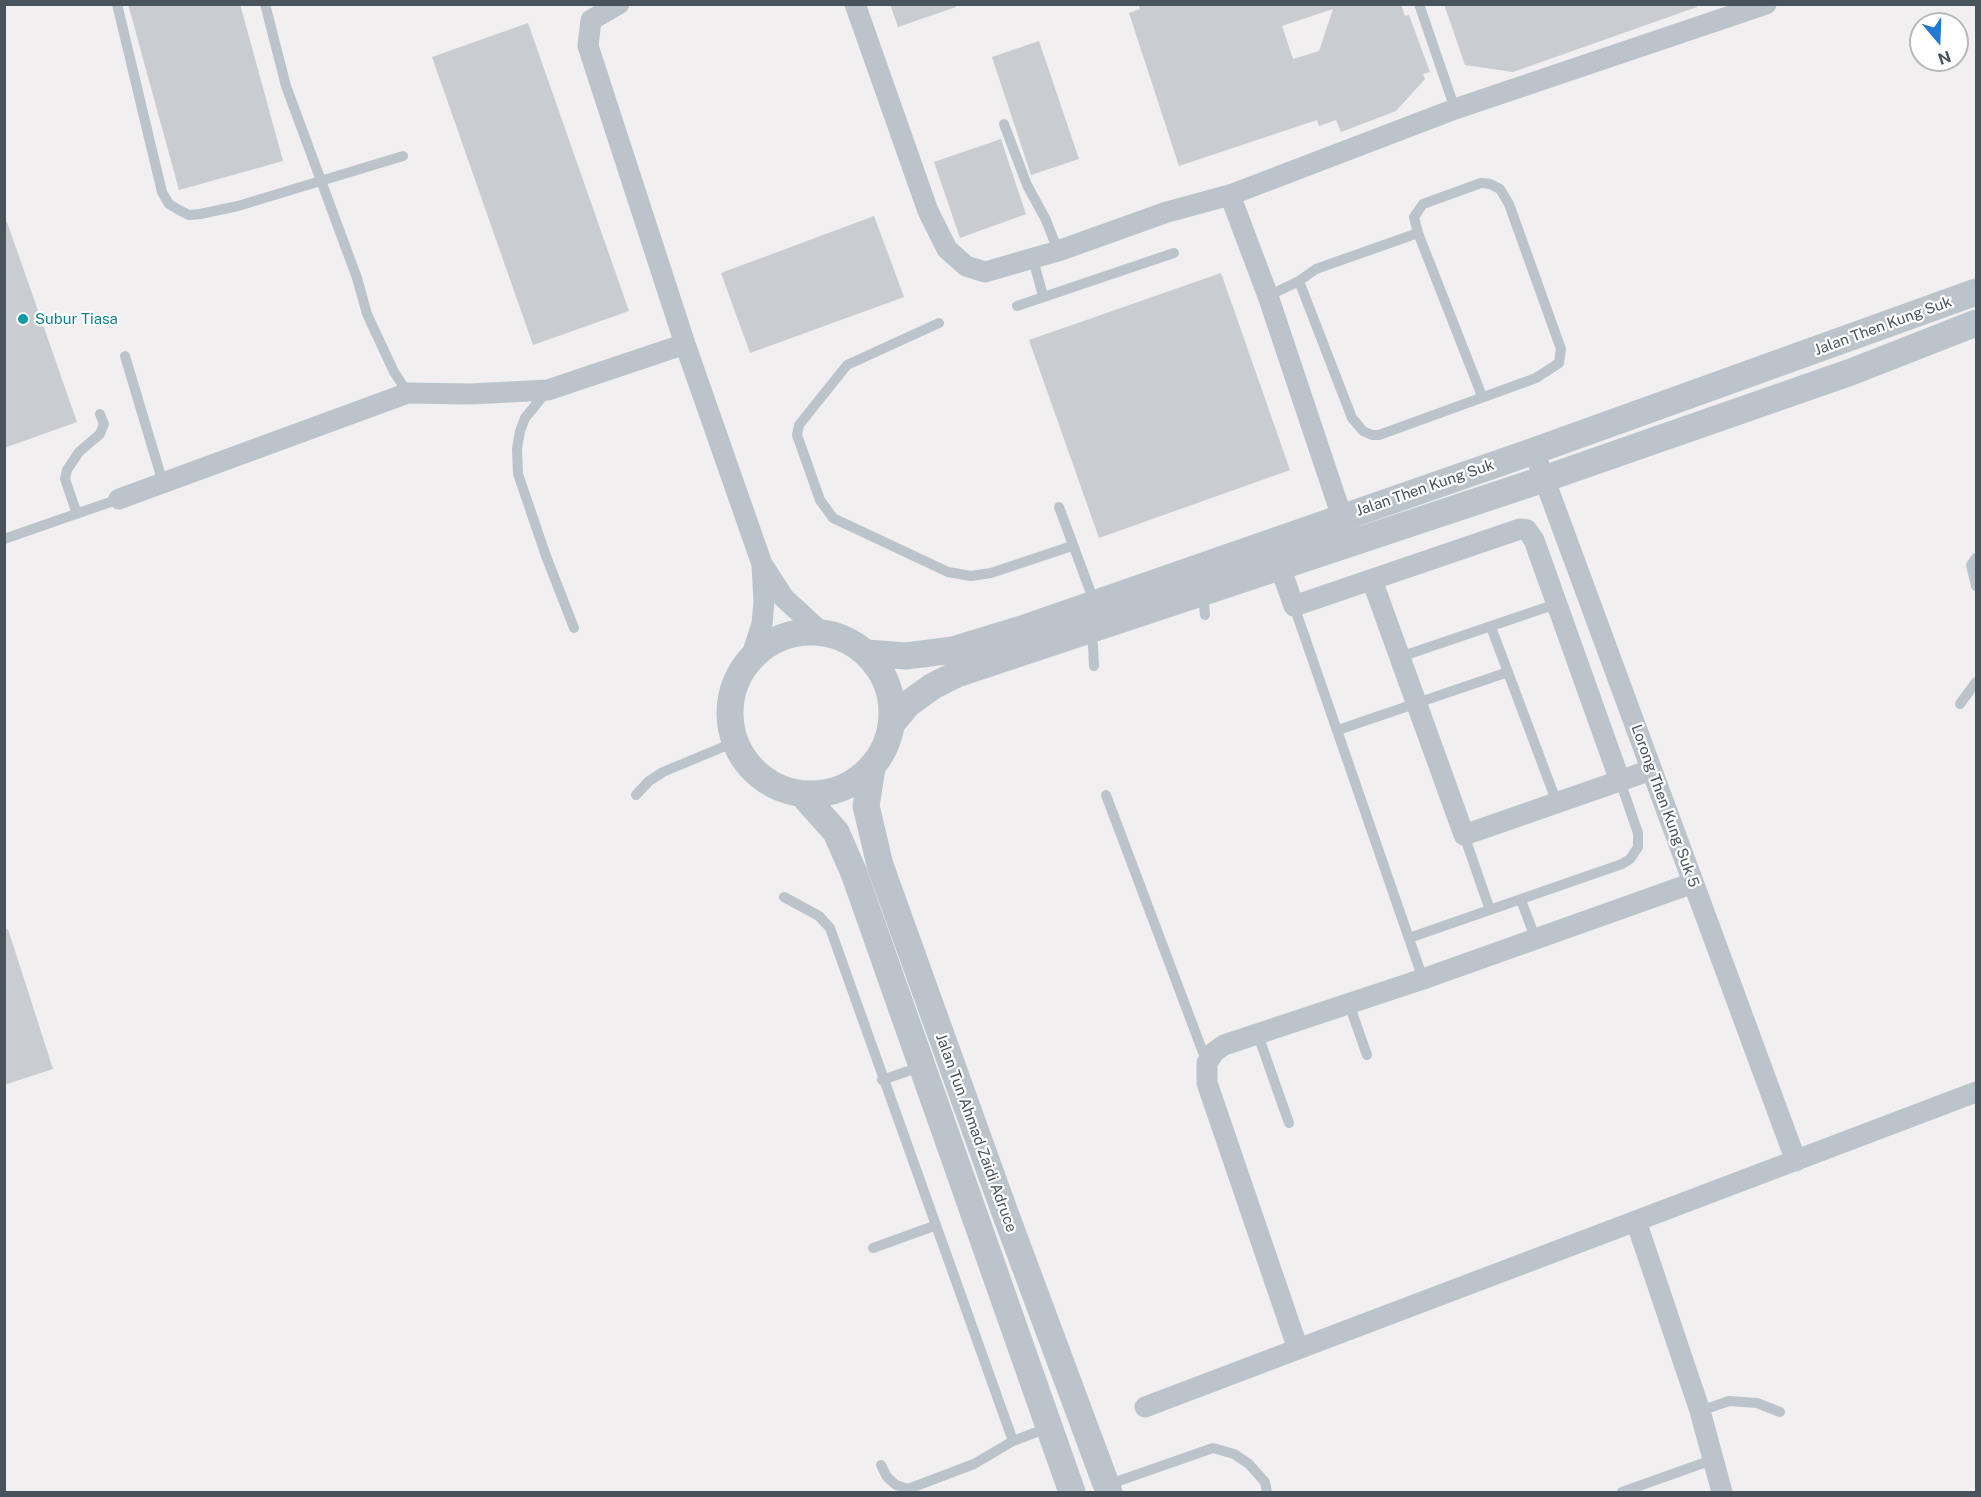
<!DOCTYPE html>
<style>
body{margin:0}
#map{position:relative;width:1981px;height:1497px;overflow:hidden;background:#f1efef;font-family:"Public Sans",sans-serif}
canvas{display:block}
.frame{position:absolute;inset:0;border:6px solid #48535b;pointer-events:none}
.north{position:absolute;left:1909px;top:12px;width:60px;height:60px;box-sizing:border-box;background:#fff;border:2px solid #b6babd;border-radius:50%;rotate:161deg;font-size:16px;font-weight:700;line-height:24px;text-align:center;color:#48535b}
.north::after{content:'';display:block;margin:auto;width:21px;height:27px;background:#2378d7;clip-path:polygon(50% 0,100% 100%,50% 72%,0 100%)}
</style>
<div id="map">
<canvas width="1981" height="1497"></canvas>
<div class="frame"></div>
<div class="north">N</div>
</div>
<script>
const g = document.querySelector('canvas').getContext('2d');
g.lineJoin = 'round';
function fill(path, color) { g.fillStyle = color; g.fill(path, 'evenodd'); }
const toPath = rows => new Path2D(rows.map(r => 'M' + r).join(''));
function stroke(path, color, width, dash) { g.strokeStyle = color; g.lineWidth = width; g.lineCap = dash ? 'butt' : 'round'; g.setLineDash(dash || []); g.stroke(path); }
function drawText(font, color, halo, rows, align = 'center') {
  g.font = font + ' "Public Sans",sans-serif'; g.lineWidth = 4.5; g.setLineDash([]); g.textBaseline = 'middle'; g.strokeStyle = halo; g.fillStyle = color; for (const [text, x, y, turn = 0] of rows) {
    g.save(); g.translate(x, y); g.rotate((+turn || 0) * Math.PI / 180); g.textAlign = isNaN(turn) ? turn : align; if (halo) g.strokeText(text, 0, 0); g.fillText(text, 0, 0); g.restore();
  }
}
fill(toPath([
 [128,4,240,4,283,161,179,190],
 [890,4,956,4,956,7,898,27],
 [1138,4,1401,4,1405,16,1409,15,1430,72,1423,74,1425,79,1396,111,1341,132,1336,120,1319,126,1317,120,1179,166,1129,13,1140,9],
 [1333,9,1319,51,1293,59,1282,26],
 [1444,4,1696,4,1697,7,1513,72,1465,65],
 [528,23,629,311,533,345,432,57],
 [1039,41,1079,159,1031,175,992,57],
 [1001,139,1026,214,960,238,934,162],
 [874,216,904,297,750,353,721,273],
 [4,222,7,222,77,422,4,448],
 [1221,273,1290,470,1099,538,1029,340],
 [8,929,53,1069,4,1085,4,930]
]), '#c9ccd1');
stroke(toPath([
 [117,4,162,192,169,204,179,210,189,215,200,214,238,206,403,156],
 [265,4,286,86,357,278,367,314,394,372,408,393],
 [1419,4,1455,109],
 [1004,124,1027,185,1046,220,1058,251],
 [1033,259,1043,296],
 [1299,281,1352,418,1363,431,1372,435,1379,435,1536,378,1559,363,1561,349,1509,204,1500,189,1490,184,1481,183,1423,204,1414,217,1418,233],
 [1268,296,1299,281,1316,269,1418,233,1482,396],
 [1017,306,1174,253],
 [939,323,847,365,799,425,797,435,820,500,833,518,948,572,971,576,991,573,1072,546],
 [125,356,163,483],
 [548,390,525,418,520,431,517,449,518,474,546,556,574,628],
 [1059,507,1095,604],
 [77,514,65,479,67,470,79,452,100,434,104,424,100,414],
 [4,539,119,499],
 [1976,558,1971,565,1976,586],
 [1203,593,1205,615],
 [1294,606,1423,979],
 [1491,627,1557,803],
 [1088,632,1093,645,1094,666],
 [1400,657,1556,604],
 [1960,704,1976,682],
 [1338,730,1508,672],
 [636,795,649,781,663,772,735,742],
 [1106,795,1207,1063],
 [1464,835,1490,910],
 [784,897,819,916,830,928,1013,1441],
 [1521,900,1536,940],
 [1409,938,1622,864,1630,859,1638,847,1638,833,1620,781],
 [1349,1004,1367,1055],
 [1258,1035,1289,1123],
 [882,1080,923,1066],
 [873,1248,934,1226],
 [1700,1411,1729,1401,1757,1403,1780,1412],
 [881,1465,887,1477,896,1485,908,1489,974,1464,1013,1441,1050,1427],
 [1107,1485,1213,1448,1234,1454,1249,1464,1265,1482,1267,1492],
 [1622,1492,1712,1460]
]), '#bbc4cb', 10);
stroke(toPath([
 [619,4,591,20,588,46,685,344,762,564,784,598,821,632],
 [855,4,928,211,947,249,966,266,985,272,1058,251,1167,212,1230,195,1455,109,1766,4],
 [1230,195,1268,296,1342,517],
 [1534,451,1796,1161],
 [119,499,408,393,470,394,548,390,685,344],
 [1280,567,1294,606,1520,529,1527,530,1534,540,1620,781],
 [1372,580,1464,835,1651,770],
 [751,658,762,624,764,602,762,565],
 [1636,1221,1700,1411,1722,1492],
 [1298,1349,1207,1083,1207,1063,1214,1052,1224,1045,1423,979,1693,883],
 [1145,1407,1976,1092]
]), '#bbc4cb', 21);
stroke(toPath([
 '730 713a81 81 0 1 1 162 0a81 81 0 1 1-162 0Z',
 [867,653,906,656,953,650,1022,629,1534,451,1976,292],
 [893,722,908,704,933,686,957,674,1544,479,1851,372,1976,323],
 [872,768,866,806,880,865,1004,1210,1109,1492],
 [802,794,836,832,854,873,1072,1492]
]), '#bbc4cb', 27);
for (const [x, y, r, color] of [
 [23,319,6,"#0f9aa8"]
]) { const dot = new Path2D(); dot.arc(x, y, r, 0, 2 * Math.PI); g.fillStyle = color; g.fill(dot); stroke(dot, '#fff', 2); }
drawText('15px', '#0d838f', '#fff', [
 ["Subur Tiasa",35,319]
], 'left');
drawText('15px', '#48535b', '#fff', [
 ["Jalan Then Kung Suk",1883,326,-20],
 ["Jalan Then Kung Suk",1425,488,-19],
 ["Lorong Then Kung Suk 5",1665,806,70],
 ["Jalan Tun Ahmad Zaidi Adruce",976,1133,70]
]);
</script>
